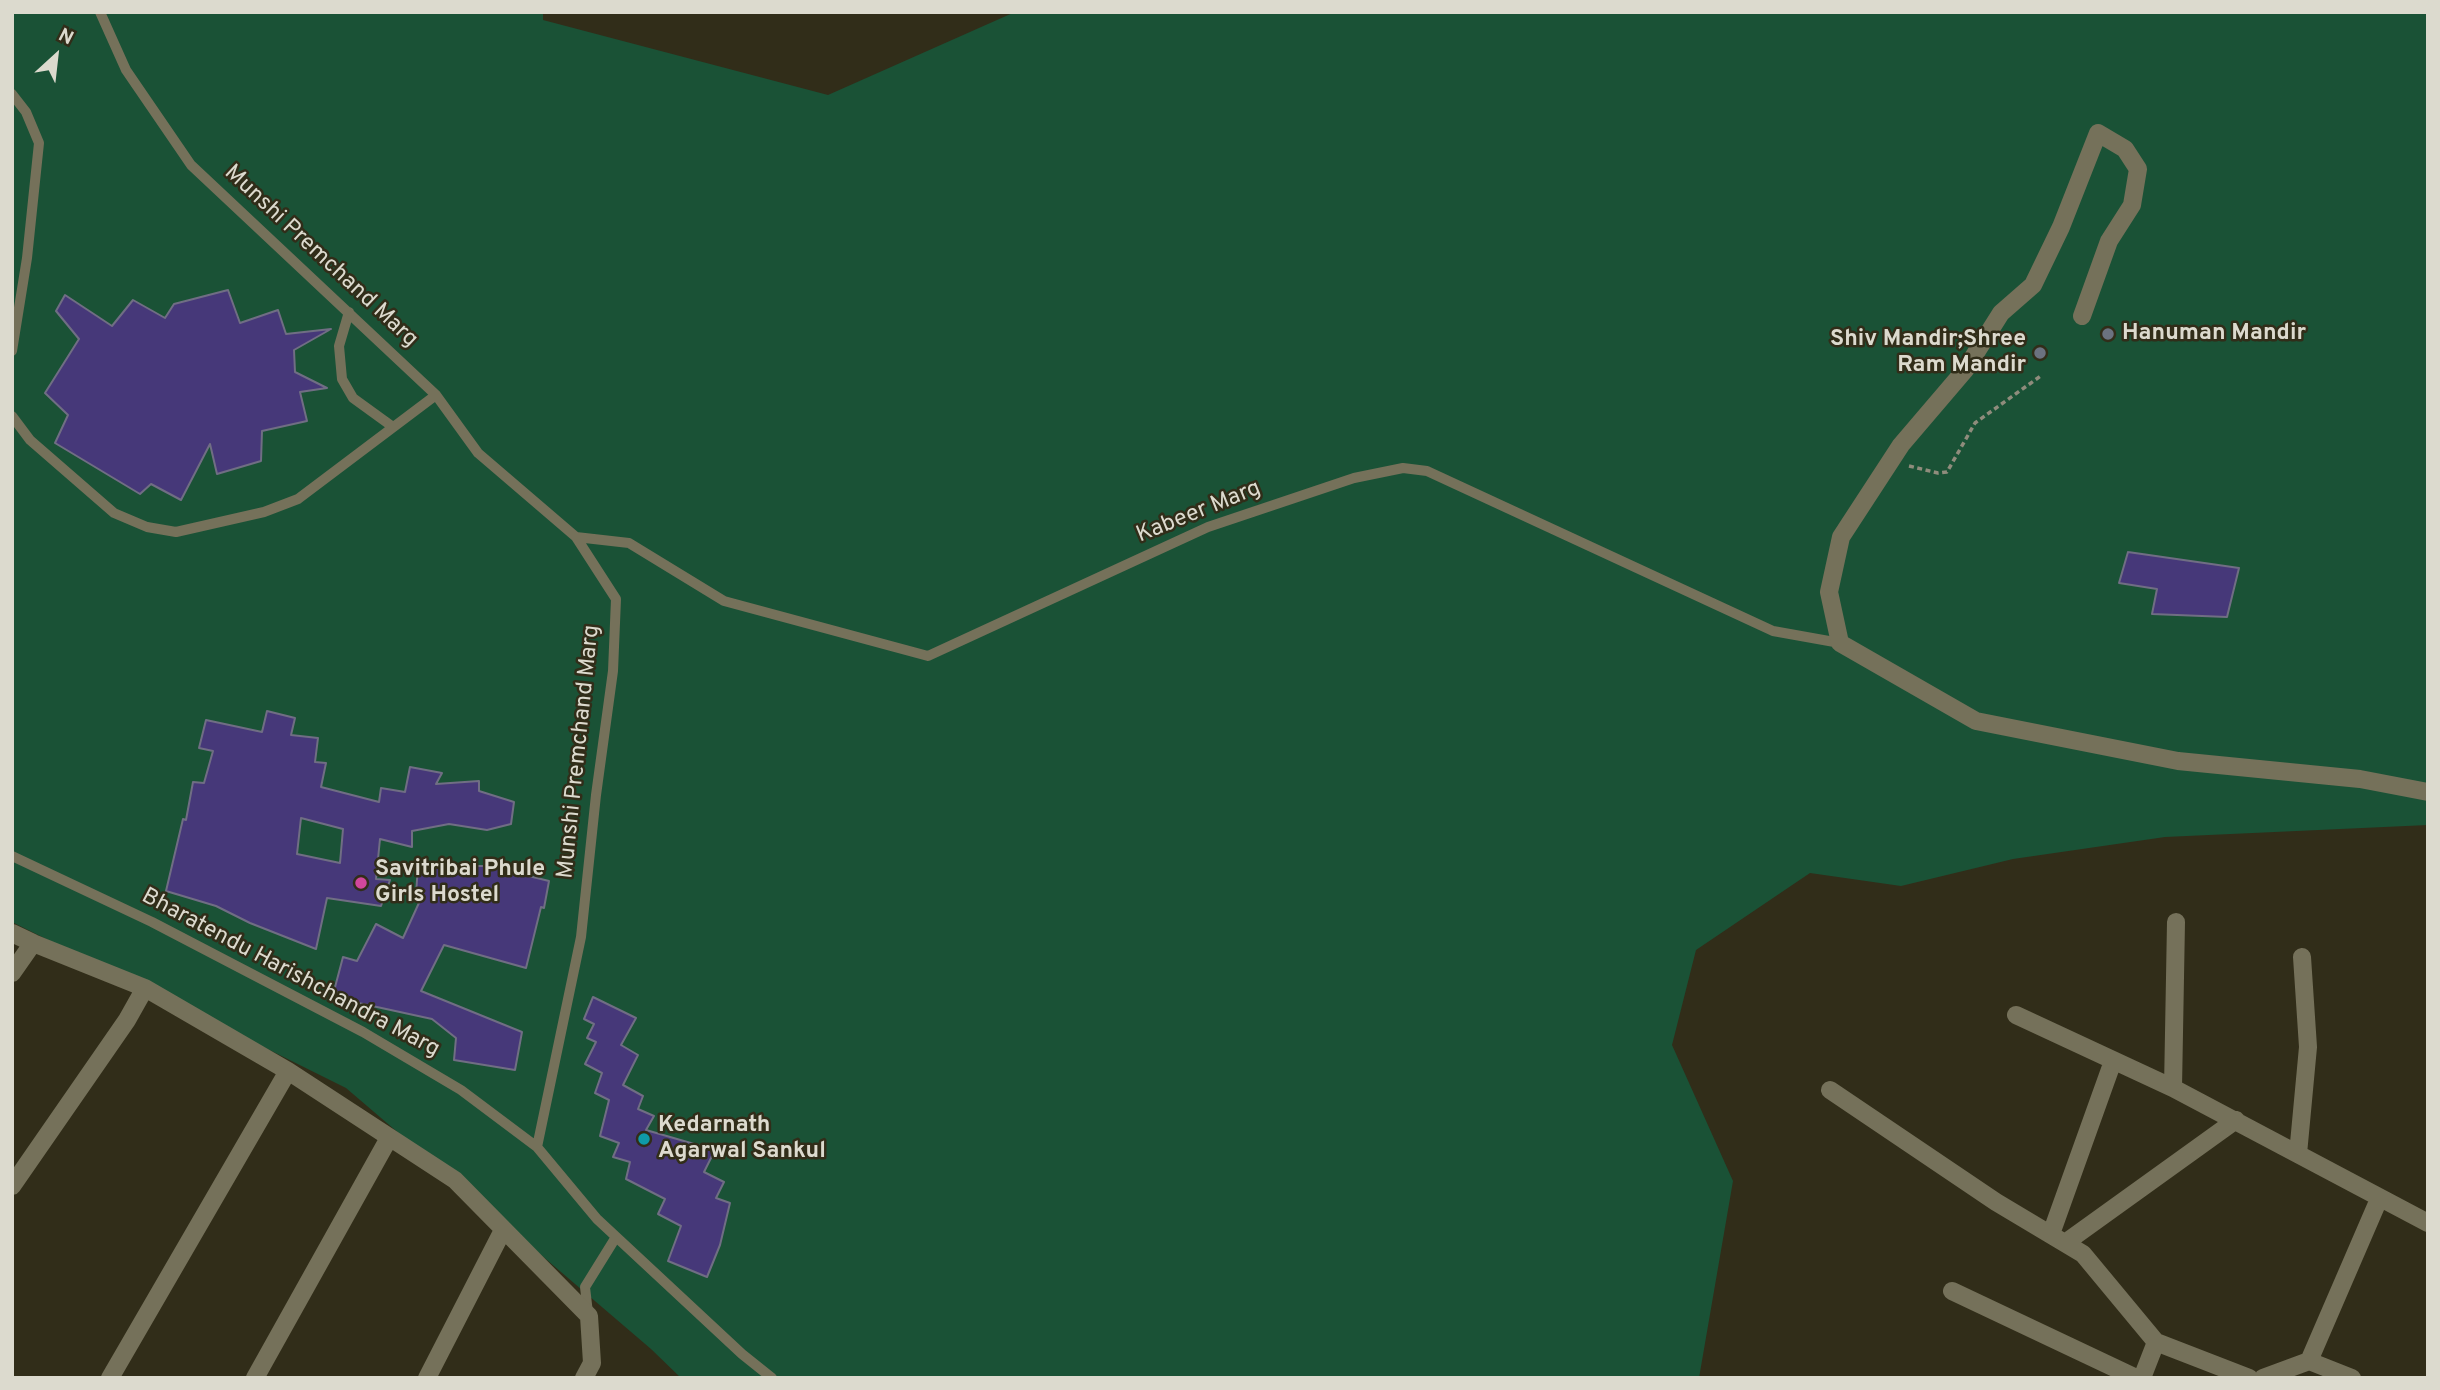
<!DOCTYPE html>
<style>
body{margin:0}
#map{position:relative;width:2440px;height:1390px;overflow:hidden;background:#312d19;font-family:Overpass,sans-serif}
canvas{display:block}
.frame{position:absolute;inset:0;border:14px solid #dcdace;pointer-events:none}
.north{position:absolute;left:21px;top:21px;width:70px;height:70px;-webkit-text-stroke:5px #312d19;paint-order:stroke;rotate:27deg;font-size:19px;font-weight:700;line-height:28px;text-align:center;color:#dcdace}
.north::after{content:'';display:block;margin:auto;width:24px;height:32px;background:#dcdace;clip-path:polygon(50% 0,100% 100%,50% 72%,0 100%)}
</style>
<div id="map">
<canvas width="2440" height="1390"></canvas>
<div class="frame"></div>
<div class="north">N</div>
</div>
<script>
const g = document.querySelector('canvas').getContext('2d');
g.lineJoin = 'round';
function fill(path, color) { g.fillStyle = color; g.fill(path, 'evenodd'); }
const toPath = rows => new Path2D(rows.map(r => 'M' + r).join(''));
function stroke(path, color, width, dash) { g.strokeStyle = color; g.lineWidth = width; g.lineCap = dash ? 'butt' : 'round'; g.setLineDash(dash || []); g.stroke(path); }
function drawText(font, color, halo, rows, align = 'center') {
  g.font = font + ' Overpass,sans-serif'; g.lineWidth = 5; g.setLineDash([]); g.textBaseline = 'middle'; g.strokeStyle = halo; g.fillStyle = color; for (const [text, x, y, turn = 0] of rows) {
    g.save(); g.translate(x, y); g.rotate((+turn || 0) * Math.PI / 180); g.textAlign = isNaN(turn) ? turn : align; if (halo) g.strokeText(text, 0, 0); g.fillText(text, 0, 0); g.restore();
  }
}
fill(toPath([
 [12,12,543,12,543,20,828,95,1015,12,2428,12,2428,825,2165,837,2013,859,1901,886,1810,873,1696,950,1672,1045,1733,1181,1699,1378,681,1378,651,1349,346,1088,12,922]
]), '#1a5236');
const building = toPath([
 [228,290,240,323,278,310,286,334,331,329,294,350,295,372,327,388,300,392,307,421,262,431,261,461,217,474,210,444,181,500,151,484,140,494,55,443,68,415,45,393,79,339,56,311,65,295,112,326,133,300,165,318,174,304,228,290],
 [2128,552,2239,568,2227,617,2152,614,2157,589,2119,583,2128,552],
 [267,711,295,718,291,735,318,738,315,762,326,763,321,787,379,802,381,788,405,792,410,767,442,773,436,784,479,781,479,791,514,802,511,824,487,830,449,824,412,831,412,847,380,839,376,879,390,880,381,906,327,898,316,949,250,923,216,906,166,891,183,819,186,820,193,782,204,783,213,751,199,748,206,720,262,732,267,711],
 [301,818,343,829,340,863,297,854,301,818],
 [418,866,488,866,549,881,544,908,541,907,526,968,444,945,421,991,522,1032,515,1070,454,1060,456,1038,432,1019,354,1002,334,991,343,957,357,961,376,924,403,938,423,894,416,894,418,866],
 [593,997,636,1018,621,1045,638,1055,623,1085,643,1096,638,1109,654,1116,646,1130,715,1150,704,1172,724,1182,716,1198,730,1203,720,1245,707,1277,668,1261,681,1226,658,1214,665,1199,626,1179,630,1162,613,1157,619,1143,600,1136,609,1100,595,1093,602,1073,585,1064,596,1042,587,1038,594,1024,584,1019,593,997]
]);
fill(building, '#463879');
stroke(building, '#706e84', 2);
stroke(toPath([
 [1909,466,1938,473,1947,472,1975,423,2042,375]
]), '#8f8c7c', 3.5, [5, 3.5]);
stroke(toPath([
 [100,12,126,70,191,165,436,395,478,453,576,537,616,599,613,671,596,795,581,937,537,1147],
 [12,94,26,112,39,143,27,258,12,351],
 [349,312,339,346,342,379,353,398,393,427],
 [12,416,30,440,114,513,147,527,176,532,264,512,298,499,436,395],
 [576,537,629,543,724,601,928,656,1208,527,1354,478,1403,468,1427,471,1773,631,1840,643],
 [12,856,152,922,363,1032,461,1090,537,1147,597,1219,742,1354,772,1378],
 [588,1313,585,1287,616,1237]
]), '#75715a', 10);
stroke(toPath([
 [2082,316,2109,241,2132,205,2138,169,2125,149,2098,133,2061,227,2033,285,2001,313,1965,370,1901,445,1841,537,1829,592,1840,643,1976,721,2178,761,2360,779,2428,792],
 [12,933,33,943,12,973],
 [33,943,145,988,288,1071,455,1180,589,1316,592,1363,584,1378],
 [2016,1015,2173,1088,2428,1223],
 [2173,1088,2176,922],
 [1830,1090,1996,1202,2083,1254,2156,1342],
 [2298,1154,2308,1047,2302,957],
 [12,1186,127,1020,145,988],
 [2051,1234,2113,1061],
 [2065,1243,2236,1120],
 [1952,1291,2136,1378],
 [110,1378,288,1071],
 [255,1378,389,1138],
 [427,1378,503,1230],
 [2142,1378,2156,1342,2249,1378],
 [2263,1378,2309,1361],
 [2352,1378,2309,1361,2379,1199]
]), '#75715a', 18);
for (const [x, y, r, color] of [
 [2108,334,7,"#6b7280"],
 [2040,353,7,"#6b7280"],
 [361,883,7,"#d1479c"],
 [644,1139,7,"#0f9aa8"]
]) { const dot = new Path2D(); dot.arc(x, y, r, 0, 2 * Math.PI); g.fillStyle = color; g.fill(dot); stroke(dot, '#312d19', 2.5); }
drawText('23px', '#dcdace', '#312d19', [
 ["Munshi Premchand Marg",320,257,43],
 ["Kabeer Marg",1199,513,-22],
 ["Munshi Premchand Marg",580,752,-84],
 ["Bharatendu Harishchandra Marg",290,974,28]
]);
drawText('bold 23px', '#dcdace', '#312d19', [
 ["Hanuman Mandir",2122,334],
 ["Shiv Mandir;Shree",2026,340,"right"],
 ["Ram Mandir",2026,366,"right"],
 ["Savitribai Phule",375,870],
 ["Girls Hostel",375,896],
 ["Kedarnath",658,1126],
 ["Agarwal Sankul",658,1152]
], 'left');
</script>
